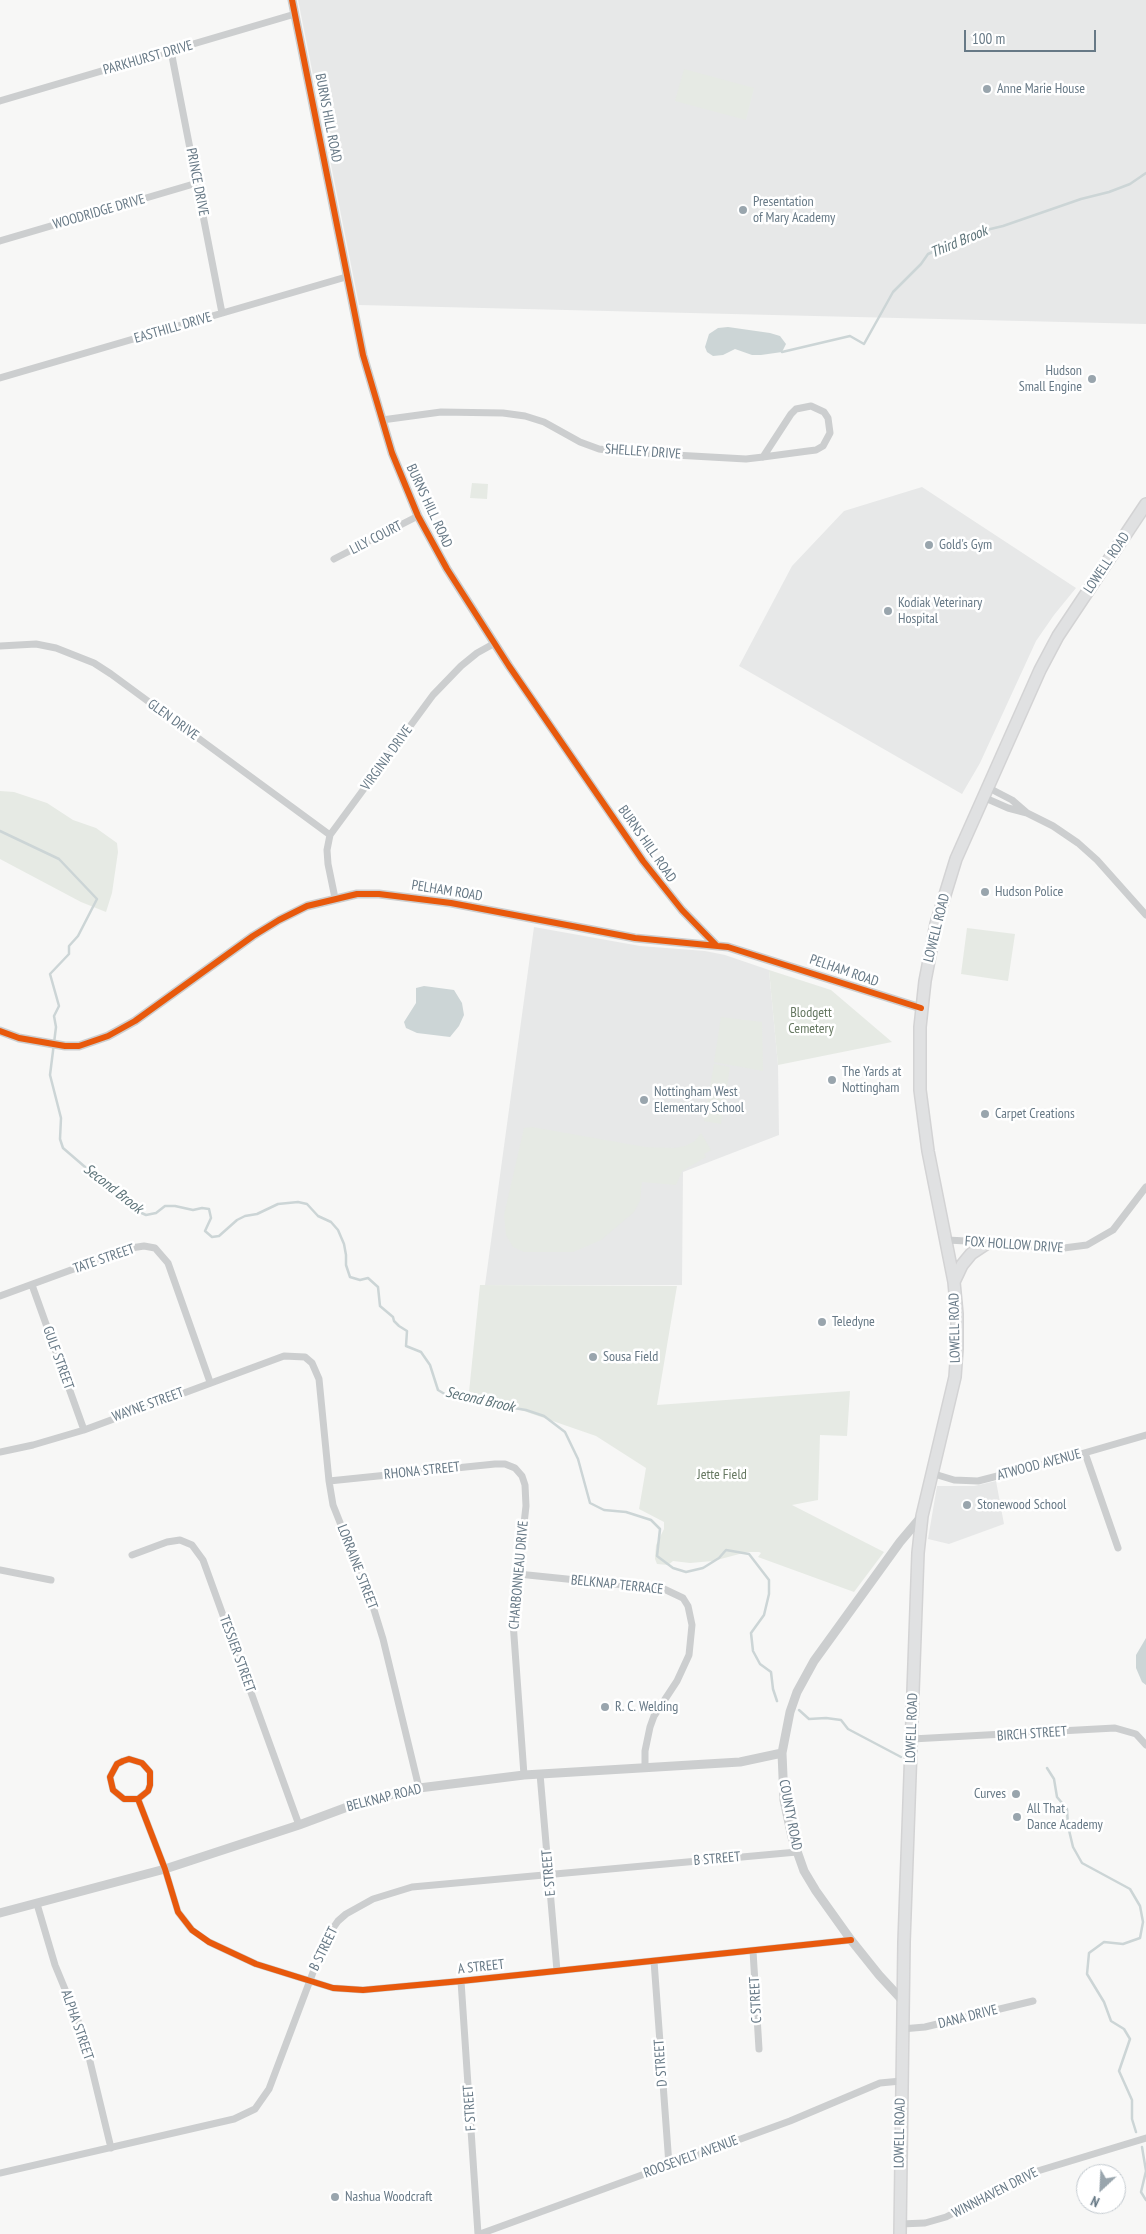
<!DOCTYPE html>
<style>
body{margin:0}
#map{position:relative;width:1146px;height:2234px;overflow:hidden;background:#f7f7f6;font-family:"PT Sans Narrow",sans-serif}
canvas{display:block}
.north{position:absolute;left:1076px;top:2164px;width:50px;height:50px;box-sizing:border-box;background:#fff;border:1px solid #c2c9cf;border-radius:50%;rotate:205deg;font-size:14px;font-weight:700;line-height:20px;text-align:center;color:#677986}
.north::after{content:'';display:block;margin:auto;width:18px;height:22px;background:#99a5ad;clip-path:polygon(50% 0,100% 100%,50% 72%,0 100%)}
.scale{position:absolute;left:964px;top:30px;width:132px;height:22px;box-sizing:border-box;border:2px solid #677986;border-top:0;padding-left:6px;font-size:15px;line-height:18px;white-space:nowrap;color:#677986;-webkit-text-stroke:4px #fff;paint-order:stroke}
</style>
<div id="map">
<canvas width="1146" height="2234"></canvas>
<div class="north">N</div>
<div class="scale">100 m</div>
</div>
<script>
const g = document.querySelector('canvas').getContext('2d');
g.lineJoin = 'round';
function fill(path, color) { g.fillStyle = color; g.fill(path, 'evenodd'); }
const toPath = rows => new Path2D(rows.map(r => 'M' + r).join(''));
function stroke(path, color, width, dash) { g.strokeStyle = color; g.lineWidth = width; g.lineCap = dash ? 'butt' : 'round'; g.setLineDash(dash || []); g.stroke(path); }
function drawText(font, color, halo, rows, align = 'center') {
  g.font = font + ' "PT Sans Narrow",sans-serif'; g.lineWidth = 5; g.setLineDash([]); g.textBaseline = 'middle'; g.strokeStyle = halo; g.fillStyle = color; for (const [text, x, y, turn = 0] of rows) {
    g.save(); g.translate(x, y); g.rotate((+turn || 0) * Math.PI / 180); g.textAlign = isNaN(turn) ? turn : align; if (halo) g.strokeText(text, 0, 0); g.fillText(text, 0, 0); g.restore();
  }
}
fill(toPath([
 [298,0,1146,0,1146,324,359,305],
 [922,487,1076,588,1054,615,1036,641,980,763,962,794,739,666,792,566,844,511],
 [534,927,640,946,705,951,725,955,769,970,778,1065,779,1135,683,1172,682,1285,485,1285],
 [996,1481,1004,1524,949,1544,928,1539,937,1486,974,1486]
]), '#e7e8e8');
fill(toPath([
 [684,69,754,88,746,120,675,101],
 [472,483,488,484,487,499,470,498],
 [0,791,14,792,47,803,73,820,96,828,117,843,118,852,112,893,106,912,81,902,0,859],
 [967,928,1015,934,1008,981,961,974],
 [769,970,831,990,892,1042,778,1065],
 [721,1017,762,1022,763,1071,714,1062],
 [714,1064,730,1067,721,1124,704,1121],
 [532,1127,645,1147,674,1148,685,1146,695,1141,701,1133,711,1150,704,1154,706,1157,682,1171,676,1185,642,1182,640,1201,634,1212,601,1240,573,1252,524,1252,513,1247,506,1235,504,1215,524,1128],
 [480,1285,677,1286,657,1405,850,1391,847,1436,820,1435,818,1500,792,1505,884,1552,854,1592,758,1557,761,1553,759,1552,747,1552,713,1561,690,1563,673,1561,668,1565,657,1564,655,1559,656,1545,664,1529,664,1522,639,1509,646,1468,596,1436,469,1392]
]), '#e6eae4');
fill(toPath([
 [728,327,770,333,780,336,786,344,782,352,761,355,752,355,735,349,723,355,713,356,707,352,705,347,709,334,718,328],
 [424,986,454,990,462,1003,464,1015,459,1026,450,1037,417,1033,406,1028,404,1022,416,1003,416,988],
 [1146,1638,1146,1685,1142,1682,1136,1668,1136,1655]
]), '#ccd5d6');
stroke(toPath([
 [782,352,850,336,864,344,893,292,921,264,928,254,982,231,1003,226,1081,199,1109,192,1130,184,1146,173],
 [0,831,59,859,97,899,78,936,69,946,69,954,50,974,59,1006,54,1016,56,1027,50,1075,61,1118,60,1139,63,1148,135,1210,146,1215,156,1213,165,1206,175,1206,193,1210,202,1208,209,1209,211,1218,205,1231,212,1237,219,1236,237,1220,245,1216,257,1214,278,1204,298,1202,307,1204,318,1216,331,1222,338,1230,344,1244,346,1255,346,1265,350,1277,360,1280,368,1278,378,1287,380,1306,393,1317,394,1321,399,1326,407,1331,406,1346,421,1352,430,1365,438,1390,448,1396,461,1393,495,1405,526,1410,544,1416,565,1432,578,1459,590,1503,604,1510,626,1512,651,1520,660,1529,657,1556,673,1568,686,1572,703,1568,719,1558,726,1550,749,1554,769,1580,769,1594,764,1615,751,1633,753,1651,760,1664,771,1672,773,1689,777,1701],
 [799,1710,809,1719,826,1718,841,1720,848,1729,901,1757],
 [1047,1768,1054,1779,1057,1797,1067,1809,1068,1826,1073,1847,1082,1863,1130,1889,1140,1906,1143,1922,1140,1938,1123,1944,1104,1942,1089,1953,1087,1974,1104,2002,1111,2021,1124,2029,1130,2039,1119,2071,1132,2100,1132,2119,1136,2132],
 [1142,2147,1146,2171,1141,2192,1146,2200]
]), '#ccd5d6', 2.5);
const primary = toPath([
 [954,1282,962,1265,971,1254,989,1242],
 [900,2234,904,1942,918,1553,922,1516,955,1377,957,1349,957,1314,954,1282,928,1151,920,1090,920,1027,925,981,936,924,956,859,1040,670,1058,636,1146,504]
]);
stroke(primary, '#d3d3d4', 14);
stroke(toPath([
 [171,51,222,313],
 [0,101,295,14],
 [0,241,197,183],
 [0,378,346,277],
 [382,420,441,412,503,413,525,416,544,422,580,442,599,449,621,452,746,459,763,457,808,451,816,450,823,446,830,433,828,418,824,412,811,406,796,409,791,414,763,457],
 [334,559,418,516],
 [0,646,36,644,56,648,94,663,111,674,330,835],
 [987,787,1012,800,1027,813,1053,826,1078,843,1097,860,1146,915],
 [983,797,1008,808,1027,813],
 [335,898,328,864,327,850,330,835,433,695,461,666,477,653,495,643],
 [947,1240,1005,1243,1056,1249,1087,1245,1113,1230,1146,1187],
 [32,1285,84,1430],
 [0,1296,131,1248,144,1246,155,1248,168,1263,210,1382],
 [0,1452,33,1445,84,1430,284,1356,305,1357,312,1363,319,1379,329,1481,333,1505,371,1600,383,1639,419,1788],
 [1085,1453,1118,1548],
 [931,1473,954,1480,978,1481,1060,1460,1146,1435],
 [329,1481,495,1464,505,1464,515,1468,522,1476,525,1485,526,1506,513,1622,524,1775],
 [132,1555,167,1542,180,1540,192,1545,203,1560,299,1825],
 [0,1570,51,1580],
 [518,1574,664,1589,683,1598,688,1606,692,1625,689,1655,677,1681,654,1716,650,1727,645,1751,645,1767],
 [912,1739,1115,1728,1136,1734,1146,1745],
 [540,1774,557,1971],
 [138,1799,124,1799,113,1790,110,1777,117,1764,123,1761,129,1759,142,1763,150,1772,150,1785,148,1791,138,1799,165,1869,178,1912,192,1930,209,1942,256,1964,333,1988,363,1990,461,1981,851,1940],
 [37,1904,55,1965,79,2023,88,2053,111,2148],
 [753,1951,759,2049],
 [654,1961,669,2165],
 [461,1981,478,2234],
 [902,2029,925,2027,1033,2001],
 [0,2173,234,2119,255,2109,269,2089,326,1938,338,1921,346,1914,373,1899,412,1887,797,1852],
 [900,2224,925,2223,946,2217,1031,2173,1146,2138],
 [480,2234,790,2121,880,2083,901,2081]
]), '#cccecf', 7);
stroke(toPath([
 [292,0,363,355,392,453,418,516,447,569,509,666,643,861,682,910,716,945],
 [0,1031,19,1038,65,1046,79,1046,108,1036,135,1021,253,936,279,920,307,906,357,894,379,894,451,903,635,938,728,947,921,1008],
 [0,1913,165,1869,299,1825,358,1803,419,1788,524,1775,740,1762,782,1753],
 [903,2001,879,1975,851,1940,816,1891,804,1871,792,1837,784,1800,782,1753,790,1712,797,1692,814,1661,900,1542,922,1516]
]), '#cccecf', 9);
stroke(primary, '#e0e1e2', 11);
stroke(toPath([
 [292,0,363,355,392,453,418,516,447,569,509,666,643,861,682,910,716,945],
 [0,1031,19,1038,65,1046,79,1046,108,1036,135,1021,253,936,279,920,307,906,357,894,379,894,451,903,635,938,728,947,921,1008],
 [138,1799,124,1799,113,1790,110,1777,117,1764,123,1761,129,1759,142,1763,150,1772,150,1785,148,1791,138,1799,165,1869,178,1912,192,1930,209,1942,256,1964,333,1988,363,1990,461,1981,851,1940]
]), '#e8590c', 6);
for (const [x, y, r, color] of [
 [987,89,5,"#99a5ad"],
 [743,210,5,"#99a5ad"],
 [1092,379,5,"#99a5ad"],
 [929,545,5,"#99a5ad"],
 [888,611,5,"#99a5ad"],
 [985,892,5,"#99a5ad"],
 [832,1080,5,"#99a5ad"],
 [644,1100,5,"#99a5ad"],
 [985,1114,5,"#99a5ad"],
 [822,1322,5,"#99a5ad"],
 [593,1357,5,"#99a5ad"],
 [967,1505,5,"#99a5ad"],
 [605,1707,5,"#99a5ad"],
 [1016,1794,5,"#99a5ad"],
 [1017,1817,5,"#99a5ad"],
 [335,2197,5,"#99a5ad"]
]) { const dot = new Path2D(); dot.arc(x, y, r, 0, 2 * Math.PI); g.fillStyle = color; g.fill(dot); stroke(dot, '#fff', 2); }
drawText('14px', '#677986', '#fff', [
 ["PARKHURST DRIVE",148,58,-16],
 ["BURNS HILL ROAD",328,118,79],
 ["PRINCE DRIVE",197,182,79],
 ["WOODRIDGE DRIVE",99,212,-16],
 ["EASTHILL DRIVE",173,328,-16],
 ["SHELLEY DRIVE",643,452,4],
 ["BURNS HILL ROAD",429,506,65],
 ["LILY COURT",376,538,-27],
 ["LOWELL ROAD",1107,563,-56],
 ["GLEN DRIVE",173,720,36],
 ["VIRGINIA DRIVE",387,758,-54],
 ["BURNS HILL ROAD",647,844,55],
 ["PELHAM ROAD",447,891,9],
 ["LOWELL ROAD",937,928,-76],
 ["PELHAM ROAD",844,971,19],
 ["FOX HOLLOW DRIVE",1014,1245,4],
 ["TATE STREET",104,1259,-19],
 ["LOWELL ROAD",955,1328,-91],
 ["GULF STREET",58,1358,70],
 ["WAYNE STREET",148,1405,-20],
 ["ATWOOD AVENUE",1039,1465,-15],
 ["RHONA STREET",422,1471,-6],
 ["LORRAINE STREET",357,1567,69],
 ["CHARBONNEAU DRIVE",519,1575,-85],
 ["BELKNAP TERRACE",617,1585,6],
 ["TESSIER STREET",237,1654,70],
 ["LOWELL ROAD",912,1728,-88],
 ["BIRCH STREET",1032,1734,-4],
 ["BELKNAP ROAD",384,1798,-14],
 ["COUNTY ROAD",790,1815,79],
 ["B STREET",717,1859,-5],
 ["E STREET",549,1873,-95],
 ["B STREET",324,1949,-64],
 ["A STREET",481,1967,-6],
 ["C STREET",756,2000,-93],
 ["DANA DRIVE",968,2017,-14],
 ["ALPHA STREET",77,2025,71],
 ["D STREET",661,2063,-94],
 ["F STREET",470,2108,-94],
 ["LOWELL ROAD",900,2133,-89],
 ["ROOSEVELT AVENUE",691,2157,-20],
 ["WINNHAVEN DRIVE",995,2193,-27]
]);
drawText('14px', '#677986', '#fff', [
 ["Anne Marie House",997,89],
 ["Presentation",753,202],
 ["of Mary Academy",753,218],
 ["Hudson",1082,371,"right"],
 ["Small Engine",1082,387,"right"],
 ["Gold's Gym",939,545],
 ["Kodiak Veterinary",898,603],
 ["Hospital",898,619],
 ["Hudson Police",995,892],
 ["The Yards at",842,1072],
 ["Nottingham",842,1088],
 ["Nottingham West",654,1092],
 ["Elementary School",654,1108],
 ["Carpet Creations",995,1114],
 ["Teledyne",832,1322],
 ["Sousa Field",603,1357],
 ["Stonewood School",977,1505],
 ["R. C. Welding",615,1707],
 ["Curves",1006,1794,"right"],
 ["All That",1027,1809],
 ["Dance Academy",1027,1825],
 ["Nashua Woodcraft",345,2197]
], 'left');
drawText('14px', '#667861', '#fff', [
 ["Blodgett",811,1013],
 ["Cemetery",811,1029],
 ["Jette Field",722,1475]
]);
drawText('italic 15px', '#5e747a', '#fff', [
 ["Third Brook",959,242,-23],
 ["Second Brook",113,1189,38],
 ["Second Brook",480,1400,13]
]);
</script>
